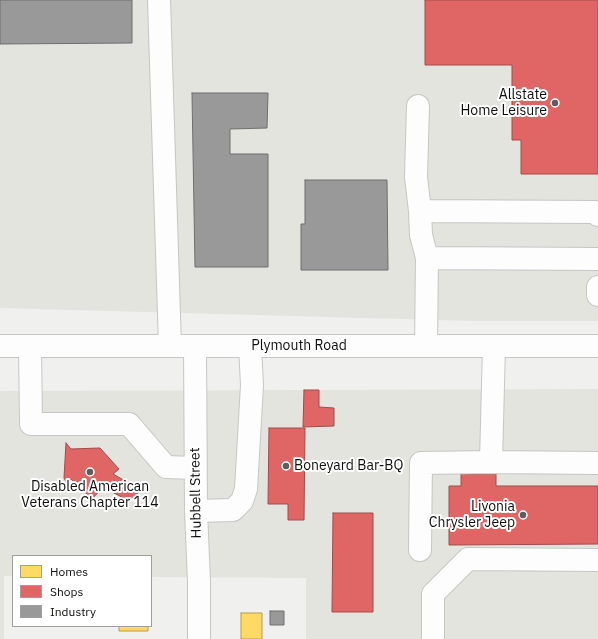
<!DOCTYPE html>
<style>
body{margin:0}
#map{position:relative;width:598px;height:639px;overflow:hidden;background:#f0f0ef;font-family:"IBM Plex Sans",sans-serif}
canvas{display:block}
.legend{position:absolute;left:12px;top:555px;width:140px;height:72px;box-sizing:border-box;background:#fff;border:1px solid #9f9f9e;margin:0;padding:5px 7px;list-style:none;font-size:12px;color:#0e0e0d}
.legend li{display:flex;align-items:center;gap:8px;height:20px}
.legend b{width:20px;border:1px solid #9f9f9e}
</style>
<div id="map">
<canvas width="598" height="639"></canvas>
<ul class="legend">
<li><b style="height:11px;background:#ffd966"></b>Homes</li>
<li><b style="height:11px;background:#e06666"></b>Shops</li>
<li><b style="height:11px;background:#999"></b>Industry</li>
</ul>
</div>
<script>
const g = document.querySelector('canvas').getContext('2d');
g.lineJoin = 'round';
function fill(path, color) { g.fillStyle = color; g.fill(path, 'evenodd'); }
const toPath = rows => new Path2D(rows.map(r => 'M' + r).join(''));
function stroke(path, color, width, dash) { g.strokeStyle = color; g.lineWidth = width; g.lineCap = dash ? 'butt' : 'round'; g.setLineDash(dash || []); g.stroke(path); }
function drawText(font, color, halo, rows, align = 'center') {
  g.font = font + ' "IBM Plex Sans",sans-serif'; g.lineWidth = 4; g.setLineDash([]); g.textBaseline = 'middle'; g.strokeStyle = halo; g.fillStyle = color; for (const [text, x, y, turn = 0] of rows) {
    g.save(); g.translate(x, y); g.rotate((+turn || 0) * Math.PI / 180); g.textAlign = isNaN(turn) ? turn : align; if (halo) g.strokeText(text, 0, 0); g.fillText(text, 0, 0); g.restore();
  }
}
fill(toPath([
 [0,0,598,0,598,321,474,321,0,308],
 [598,389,598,639,306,639,306,578,151,577,151,556,13,556,13,576,4,576,4,639,0,639,0,391]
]), '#e2e4dd');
const homes = toPath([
 [241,613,262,613,262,639,241,639,241,613],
 [119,626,148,626,148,631,119,631,119,626]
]);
fill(homes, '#ffd966');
stroke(homes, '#b79c4b', 1);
const shops = toPath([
 [425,0,598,0,598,174,521,174,521,140,512,140,512,65,425,65,425,0],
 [304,390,319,390,319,407,334,408,334,426,303,427,304,390],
 [269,428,305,428,304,520,288,520,288,504,268,504,269,428],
 [66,443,71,449,100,448,119,469,113,474,141,490,129,501,103,487,92,499,71,479,67,484,64,478,66,443],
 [461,474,496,474,496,486,598,486,598,544,449,545,449,486,461,486,461,474],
 [333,513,373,513,373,612,332,612,333,513]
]);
fill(shops, '#e06666');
stroke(shops, '#a14c4b', 1);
const industry = toPath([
 [0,0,132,0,132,43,0,44,0,0],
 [192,93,268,93,267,128,230,129,230,154,268,154,268,267,195,267,192,93],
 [305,180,387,180,388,270,301,270,301,224,305,224,305,180],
 [270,611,284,611,284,625,270,625,270,611]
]);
fill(industry, '#999');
stroke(industry, '#6f6f6f', 1);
const minor = toPath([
 [159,0,170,346],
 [418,106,416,177,420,211],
 [427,258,421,235,420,211,595,212,598,215],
 [598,287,598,295],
 [30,346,31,424,129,424,166,467,195,468],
 [195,346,196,511,199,582,199,639],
 [426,346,427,258,598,259],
 [491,462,598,463],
 [196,511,233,510,242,501,246,489,252,385,250,346],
 [420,550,421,463,491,462,494,346],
 [433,639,433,594,468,559,598,560]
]);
const major = toPath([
 [0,346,598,346]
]);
stroke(minor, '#c6c6c5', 24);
stroke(major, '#c6c6c5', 24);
stroke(minor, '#fdfdfd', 22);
stroke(major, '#fdfdfd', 22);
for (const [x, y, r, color] of [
 [555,103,4,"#5d5d5c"],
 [286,466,4,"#5d5d5c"],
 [90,472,4,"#5d5d5c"],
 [523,515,4,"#5d5d5c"]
]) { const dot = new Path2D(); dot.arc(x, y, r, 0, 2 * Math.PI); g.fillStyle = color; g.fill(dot); stroke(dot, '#fff', 1.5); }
drawText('14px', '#0e0e0d', '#fff', [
 ["Allstate",547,95],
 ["Home Leisure",547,111],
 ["Boneyard Bar-BQ",294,466,"left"],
 ["Disabled American",90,487,"center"],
 ["Veterans Chapter 114",90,503,"center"],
 ["Livonia",515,507],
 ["Chrysler Jeep",515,523]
], 'right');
drawText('14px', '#0e0e0d', '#fff', [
 ["Plymouth Road",299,346],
 ["Hubbell Street",196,493,-91]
]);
</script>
